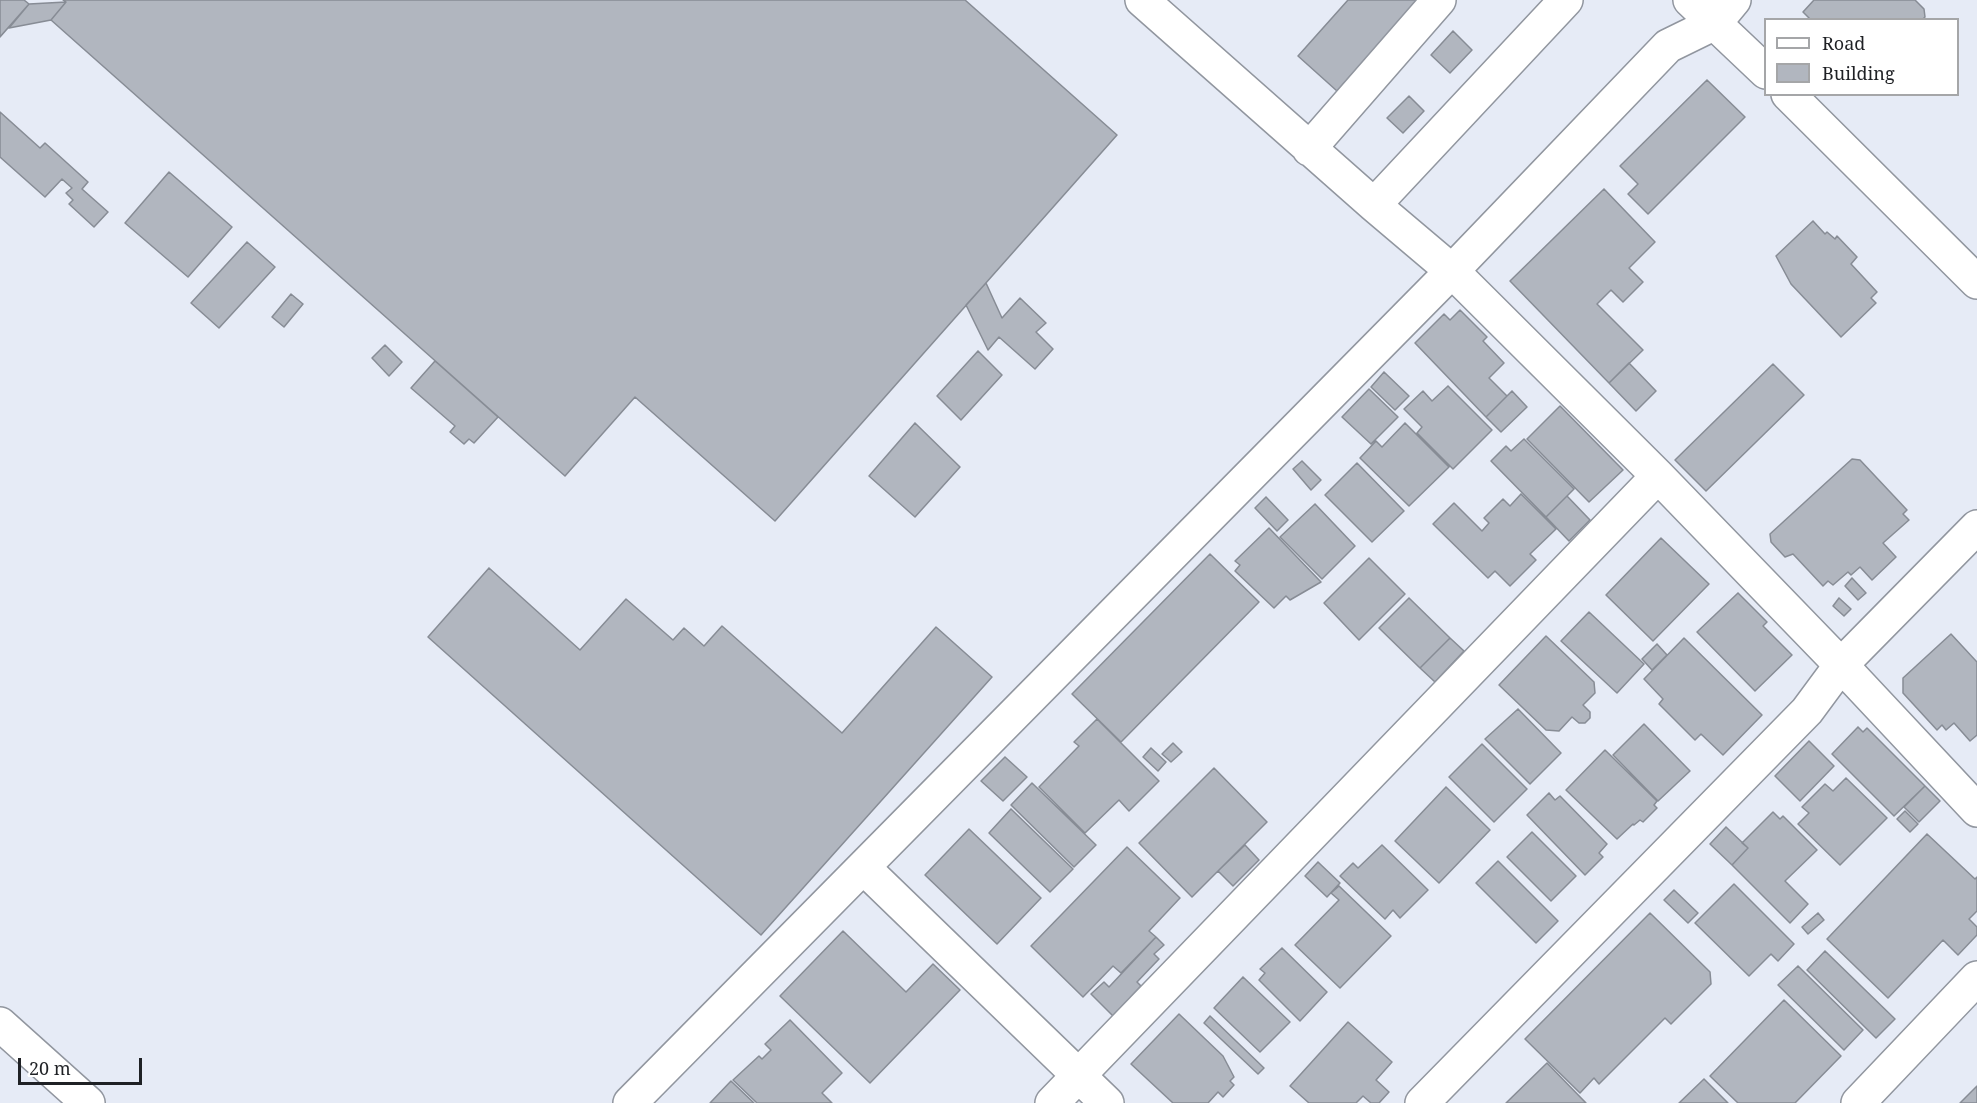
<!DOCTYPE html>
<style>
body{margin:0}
#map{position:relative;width:1977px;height:1103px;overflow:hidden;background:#e6ebf6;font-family:"Noto Serif",serif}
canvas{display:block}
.legend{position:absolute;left:1764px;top:18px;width:195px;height:78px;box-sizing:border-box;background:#fff;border:2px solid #a5a6a8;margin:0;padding:8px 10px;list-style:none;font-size:18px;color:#1f2125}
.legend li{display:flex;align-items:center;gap:12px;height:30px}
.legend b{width:30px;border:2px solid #a5a6a8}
.scale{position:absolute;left:18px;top:1058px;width:124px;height:27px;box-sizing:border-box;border:3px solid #1f2125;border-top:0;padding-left:8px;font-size:18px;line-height:21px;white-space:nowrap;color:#1f2125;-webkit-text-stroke:4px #fff;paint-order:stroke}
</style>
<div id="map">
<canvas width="1977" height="1103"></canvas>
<ul class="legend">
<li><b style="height:8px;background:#fff"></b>Road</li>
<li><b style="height:16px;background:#b1b6bf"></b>Building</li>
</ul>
<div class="scale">20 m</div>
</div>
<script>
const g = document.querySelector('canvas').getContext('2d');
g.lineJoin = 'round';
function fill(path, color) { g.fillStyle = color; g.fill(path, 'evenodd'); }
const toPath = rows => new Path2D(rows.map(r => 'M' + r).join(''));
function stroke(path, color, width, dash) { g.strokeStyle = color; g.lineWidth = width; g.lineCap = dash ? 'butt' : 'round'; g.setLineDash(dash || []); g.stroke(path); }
const building = toPath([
 [0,0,24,0,29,4,0,37,0,0],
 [63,0,965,0,1117,135,775,521,635,397,565,476,51,20,66,2,63,0],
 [1348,0,1418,0,1337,91,1298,56,1348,0],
 [1814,0,1915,0,1924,9,1925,17,1922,20,1811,20,1803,12,1814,0],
 [66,2,51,20,9,28,29,4,66,2],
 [1453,31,1472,50,1450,73,1431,55,1453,31],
 [1707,80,1745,117,1648,214,1628,194,1638,184,1620,166,1707,80],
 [1409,96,1424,111,1403,133,1387,118,1409,96],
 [0,112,40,148,45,143,88,182,82,189,108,212,94,227,69,204,73,200,66,193,72,188,62,179,45,197,0,157,0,112],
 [169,172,232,227,188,277,125,223,169,172],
 [1604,189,1655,242,1629,268,1643,282,1623,302,1611,290,1597,304,1643,350,1609,383,1510,281,1604,189],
 [1813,221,1825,234,1827,232,1835,239,1837,236,1857,257,1851,264,1877,292,1871,298,1876,303,1841,337,1791,284,1776,256,1813,221],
 [247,242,275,267,219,328,191,303,247,242],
 [986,283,1002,318,1020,298,1046,323,1036,332,1053,349,1035,369,999,337,988,350,966,305,986,283],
 [291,294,303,304,284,327,272,317,291,294],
 [1460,310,1487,337,1483,341,1504,363,1489,378,1507,396,1486,417,1415,343,1444,314,1450,320,1460,310],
 [385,345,402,362,389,376,372,358,385,345],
 [978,351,1002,375,961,420,937,396,978,351],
 [435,361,498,417,474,443,469,439,464,444,450,432,455,426,411,388,435,361],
 [1629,363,1656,391,1636,411,1609,383,1629,363],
 [1773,364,1804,395,1706,491,1675,460,1773,364],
 [1384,372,1409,396,1395,410,1371,387,1384,372],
 [1448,386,1492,430,1453,469,1417,433,1422,427,1404,409,1423,391,1432,401,1448,386],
 [1369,389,1398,417,1371,444,1342,417,1369,389],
 [1512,391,1527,407,1501,432,1486,417,1512,391],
 [1560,406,1623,470,1589,502,1527,439,1560,406],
 [915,423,960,467,915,517,869,476,915,423],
 [1405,423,1449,467,1409,506,1360,458,1376,441,1382,447,1405,423],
 [1524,439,1574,489,1546,517,1491,461,1506,446,1511,451,1524,439],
 [1852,459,1860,460,1907,510,1903,514,1909,520,1883,543,1896,557,1872,580,1860,567,1851,575,1848,572,1833,585,1828,581,1823,586,1793,554,1785,557,1771,542,1770,534,1852,459],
 [1302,461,1321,480,1311,490,1293,469,1302,461],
 [1357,463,1404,511,1372,542,1325,495,1357,463],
 [1521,494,1556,529,1530,554,1536,560,1510,586,1495,571,1488,578,1433,524,1454,503,1482,531,1489,523,1484,518,1503,499,1510,506,1521,494],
 [1567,496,1590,520,1569,541,1546,517,1567,496],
 [1266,497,1288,520,1277,531,1255,508,1266,497],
 [1315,504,1355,546,1322,579,1280,537,1315,504],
 [1269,528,1321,582,1290,600,1286,596,1274,608,1235,571,1240,565,1235,561,1269,528],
 [1661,538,1709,584,1653,641,1606,595,1661,538],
 [1210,554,1259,602,1121,742,1072,694,1210,554],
 [1369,558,1405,594,1359,640,1324,603,1369,558],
 [489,568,580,650,626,599,673,640,684,628,704,646,722,626,842,733,936,627,992,677,761,935,428,637,489,568],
 [1852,578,1866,593,1858,600,1845,586,1852,578],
 [1738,593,1767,622,1763,626,1792,655,1755,691,1697,632,1738,593],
 [1409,598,1450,638,1420,668,1379,628,1409,598],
 [1839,598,1851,609,1844,616,1833,606,1839,598],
 [1589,612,1644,664,1617,693,1561,641,1589,612],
 [1951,634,1977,662,1977,735,1970,741,1954,723,1946,730,1942,725,1937,730,1903,693,1903,678,1951,634],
 [1546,636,1594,682,1595,693,1583,705,1590,712,1590,718,1585,723,1579,723,1572,717,1559,731,1546,730,1499,685,1546,636],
 [1450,638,1464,651,1435,682,1420,668,1450,638],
 [1684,638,1762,715,1723,755,1701,734,1695,740,1659,704,1663,699,1644,679,1684,638],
 [1657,644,1667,655,1652,670,1642,659,1657,644],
 [1518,709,1561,753,1530,784,1485,739,1518,709],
 [1097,719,1159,781,1129,811,1119,800,1085,833,1039,787,1079,746,1074,742,1097,719],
 [1644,724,1690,771,1658,801,1613,755,1644,724],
 [1858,727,1863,732,1867,728,1925,786,1894,816,1832,754,1858,727],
 [1809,741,1834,766,1800,801,1775,776,1809,741],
 [1173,743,1182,752,1171,762,1162,754,1173,743],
 [1482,744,1527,789,1494,822,1449,777,1482,744],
 [1151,748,1166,762,1158,771,1143,757,1151,748],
 [1605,750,1657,801,1654,805,1657,808,1643,822,1640,820,1634,825,1633,824,1617,839,1566,790,1605,750],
 [1005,757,1027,777,1003,801,981,781,1005,757],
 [1214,768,1267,822,1192,897,1139,843,1214,768],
 [1846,778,1887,818,1840,865,1798,824,1809,813,1802,807,1825,784,1833,791,1846,778],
 [1032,783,1096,845,1074,867,1011,805,1032,783],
 [1925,786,1940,801,1919,822,1904,807,1925,786],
 [1446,787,1490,830,1439,883,1395,841,1446,787],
 [1549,793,1555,800,1560,796,1607,844,1599,853,1603,857,1585,875,1527,815,1549,793],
 [1011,809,1073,869,1050,892,989,833,1011,809],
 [1905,811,1918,824,1910,832,1897,819,1905,811],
 [1773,812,1780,819,1783,816,1817,850,1785,881,1808,904,1790,923,1732,865,1748,848,1742,843,1773,812],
 [1726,827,1748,848,1732,865,1710,844,1726,827],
 [969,829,1041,898,997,944,925,875,969,829],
 [1532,832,1576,876,1551,901,1507,857,1532,832],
 [1927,834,1975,879,1977,877,1977,911,1969,919,1977,927,1977,935,1958,955,1943,940,1888,998,1827,939,1927,834],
 [1245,845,1259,860,1233,886,1218,871,1245,845],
 [1382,845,1428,890,1400,918,1393,910,1385,919,1340,876,1353,863,1358,868,1382,845],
 [1127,847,1180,898,1149,931,1156,937,1121,973,1113,966,1083,997,1031,946,1127,847],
 [1498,861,1558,921,1536,943,1476,883,1498,861],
 [1318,862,1340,883,1327,897,1305,876,1318,862],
 [1734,884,1794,944,1778,961,1771,954,1749,976,1695,923,1734,884],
 [1339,886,1391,936,1340,988,1295,945,1339,900,1331,893,1339,886],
 [1674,890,1698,913,1688,923,1664,900,1674,890],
 [1650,913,1710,972,1711,984,1671,1024,1665,1018,1599,1084,1594,1078,1580,1093,1525,1039,1650,913],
 [1818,913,1824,920,1808,934,1802,927,1818,913],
 [843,931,906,992,933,964,960,990,870,1083,780,996,843,931],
 [1156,937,1164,945,1154,954,1159,959,1137,982,1141,986,1113,1016,1091,994,1104,982,1109,987,1156,937],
 [1282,948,1327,992,1300,1021,1259,980,1265,973,1260,969,1282,948],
 [1825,951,1895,1019,1876,1038,1807,970,1825,951],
 [1798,966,1863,1030,1844,1050,1778,985,1798,966],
 [1243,977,1290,1022,1260,1052,1214,1008,1243,977],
 [1784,1000,1841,1056,1795,1103,1738,1103,1710,1076,1784,1000],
 [1179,1014,1223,1056,1234,1077,1230,1081,1234,1085,1223,1097,1218,1092,1208,1103,1173,1103,1131,1064,1179,1014],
 [1210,1016,1264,1068,1258,1074,1204,1023,1210,1016],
 [790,1020,842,1073,822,1093,832,1103,757,1103,733,1080,759,1056,762,1059,771,1050,765,1044,790,1020],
 [1348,1022,1392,1062,1376,1080,1389,1092,1379,1103,1371,1103,1363,1096,1356,1103,1309,1103,1290,1086,1348,1022],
 [1547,1063,1586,1103,1506,1103,1547,1063],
 [1704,1079,1728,1103,1679,1103,1704,1079],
 [731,1081,754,1103,710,1103,731,1081],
 [1977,1086,1977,1103,1960,1103,1977,1086]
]);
fill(building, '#b1b6bf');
stroke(building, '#878c95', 1.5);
const street = toPath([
 [1142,0,1374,205,1452,271,1658,476,1841,665,1977,810],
 [1309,149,1439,0],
 [1374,205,1566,0],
 [864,868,1107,1103],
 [0,1024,88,1103],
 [630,1103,1452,271,1668,46,1715,23],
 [1052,1103,1658,476],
 [1422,1103,1807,711,1841,665,1977,527],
 [1858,1103,1977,978]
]);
const secondary = toPath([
 [1690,0,1766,72],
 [1715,23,1734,0],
 [1788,94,1977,282]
]);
stroke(street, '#91969f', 36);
stroke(secondary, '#91969f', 36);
stroke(street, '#fff', 33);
stroke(secondary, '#fff', 33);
</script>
